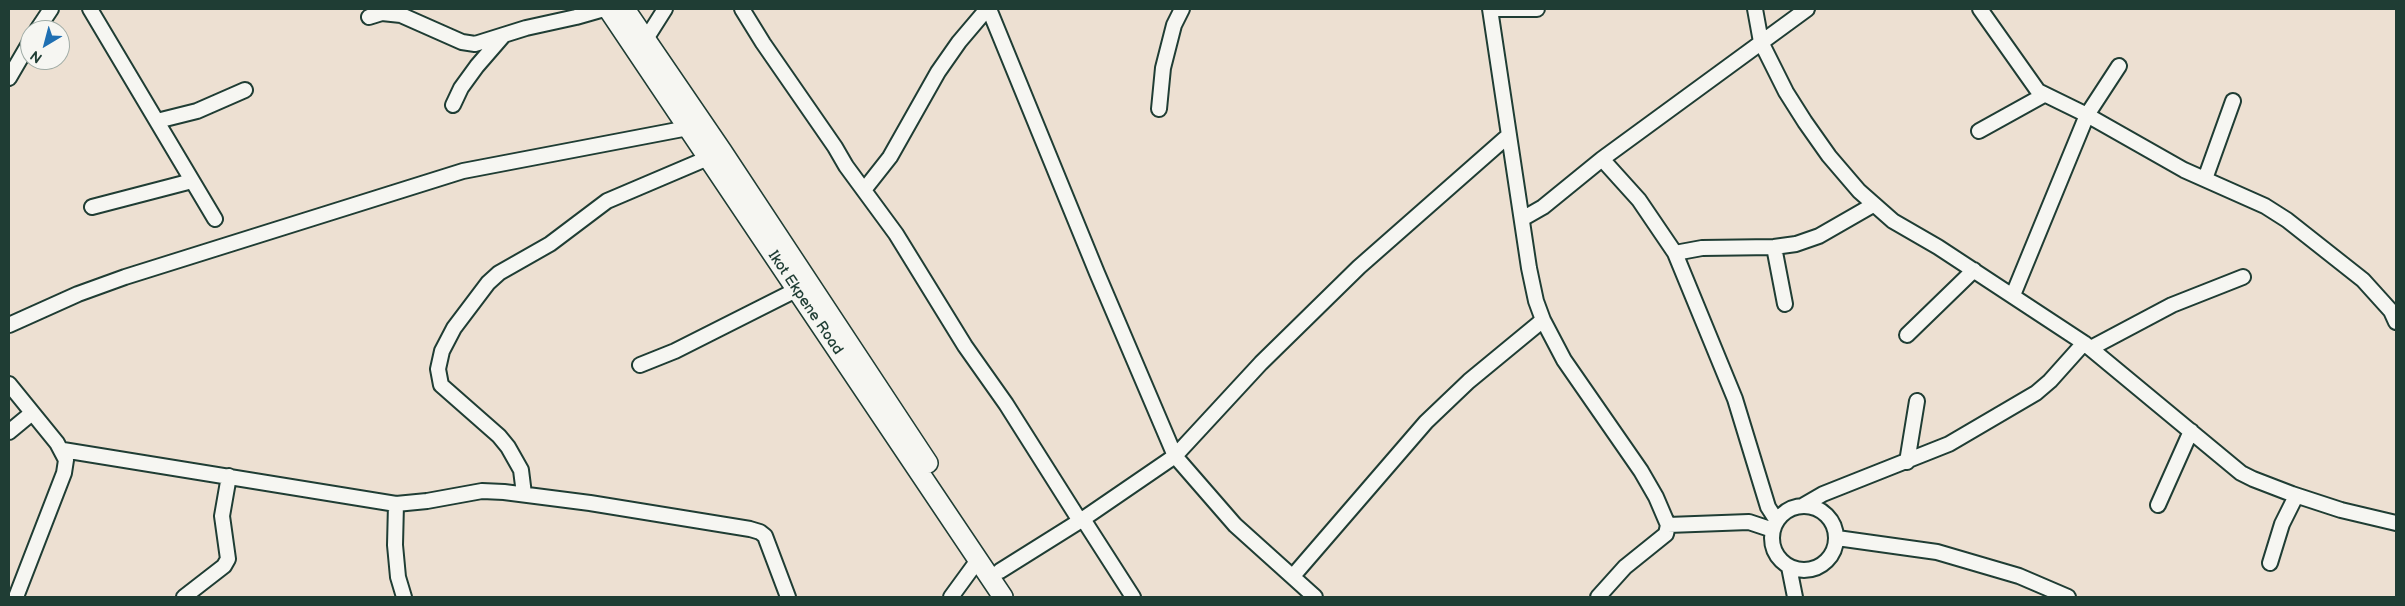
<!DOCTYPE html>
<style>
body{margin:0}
#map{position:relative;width:2405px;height:606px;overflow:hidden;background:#ede0d2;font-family:"Balsamiq Sans",sans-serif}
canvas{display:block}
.frame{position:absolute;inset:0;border:10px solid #1f3d34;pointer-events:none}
.north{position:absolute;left:20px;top:20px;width:50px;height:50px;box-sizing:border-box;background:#f6f6f2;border:1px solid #a0aca6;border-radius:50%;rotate:217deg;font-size:14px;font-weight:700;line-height:20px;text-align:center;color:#1f3d34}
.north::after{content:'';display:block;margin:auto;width:18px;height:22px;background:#1f6fb2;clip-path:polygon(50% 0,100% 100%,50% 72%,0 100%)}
</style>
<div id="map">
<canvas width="2405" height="606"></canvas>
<div class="frame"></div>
<div class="north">N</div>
</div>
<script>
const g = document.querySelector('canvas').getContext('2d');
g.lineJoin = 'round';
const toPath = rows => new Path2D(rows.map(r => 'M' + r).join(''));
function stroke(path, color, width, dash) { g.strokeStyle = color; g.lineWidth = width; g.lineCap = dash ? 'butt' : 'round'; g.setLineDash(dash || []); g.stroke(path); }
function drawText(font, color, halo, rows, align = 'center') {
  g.font = font + ' "Balsamiq Sans",sans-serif'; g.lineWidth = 4; g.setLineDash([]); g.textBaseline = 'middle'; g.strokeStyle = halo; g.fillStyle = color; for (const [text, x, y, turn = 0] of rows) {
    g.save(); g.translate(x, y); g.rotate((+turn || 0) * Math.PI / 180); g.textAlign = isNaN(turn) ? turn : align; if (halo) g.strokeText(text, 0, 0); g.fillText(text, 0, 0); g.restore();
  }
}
const minor = toPath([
 [90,9,215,219],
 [742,9,763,43,835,147,846,166,896,234,965,346,1006,404,1080,521],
 [989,9,1097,273,1175,456,1235,525,1315,597],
 [1490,9,1529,268,1536,301,1543,320,1564,360,1641,471,1656,497,1668,525,1666,534,1625,567,1598,597],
 [1490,9,1537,9],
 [1755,9,1761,42,1786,92,1805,122,1829,156,1859,191,1893,221,1938,247,2084,343,2241,473,2253,479,2292,494,2341,510,2396,523],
 [1980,9,2038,91,2087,115,2184,170,2265,206,2287,220,2363,280,2391,311,2396,322],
 [369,17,382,13,401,15,462,42,475,44,526,28,576,17,604,9],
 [37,30,51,9],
 [646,39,665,9],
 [9,78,30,42],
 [453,105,461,88,477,66,503,36],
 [1159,109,1163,68,1174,25,1182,9],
 [157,121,197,111,245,90],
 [1979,131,2044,95],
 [1602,159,1639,200,1675,253,1735,399,1768,507,1777,521],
 [2205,179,2233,101],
 [864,190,890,157,938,72,959,42,987,9],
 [92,207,192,181],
 [1522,219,1543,207,1602,159,1807,9],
 [1774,247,1785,304],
 [1675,253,1702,248,1774,247,1796,244,1819,236,1873,205],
 [2013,295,2087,115,2119,66],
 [9,325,78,294,125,277,463,171,688,128],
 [1907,335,1974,270],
 [2091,348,2172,305,2243,277],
 [640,365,675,351,796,290],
 [9,384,57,443,66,460,64,473,16,597],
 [9,432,32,413],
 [63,450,396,504,427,501,482,491,504,492,590,503,750,529,760,532,765,536,788,597],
 [1907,462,1917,401],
 [524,494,521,470,508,447,499,436,441,385,438,369,442,351,454,328,488,283,499,273,550,244,607,201,708,158],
 [396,504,395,545,398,577,404,597],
 [1804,505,1823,494,1949,444,2036,393,2050,381,2084,343],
 [2158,505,2191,431],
 '1772 538a32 32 0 1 1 64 0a32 32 0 1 1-64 0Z',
 [1083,519,1133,597],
 [1668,525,1749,522,1773,530],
 [1837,538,1937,552,2019,576,2068,597],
 [2270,563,2282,524,2296,496],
 [1789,567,1795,597],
 [1000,571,1083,519,1175,456,1261,363,1359,267,1509,135],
 [1293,576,1426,422,1469,381,1543,320],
 [184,597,224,566,228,559,222,516,229,476],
 [951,597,978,560]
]);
const highway = toPath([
 [608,9,1003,597],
 [625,9,722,151,928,463]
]);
stroke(minor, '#1f3d34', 18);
stroke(highway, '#1f3d34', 22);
stroke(minor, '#f6f6f2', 14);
stroke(highway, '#f6f6f2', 19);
drawText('15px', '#1f3d34', '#f6f6f2', [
 ["Ikot Ekpene Road",805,303,56]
]);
</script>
